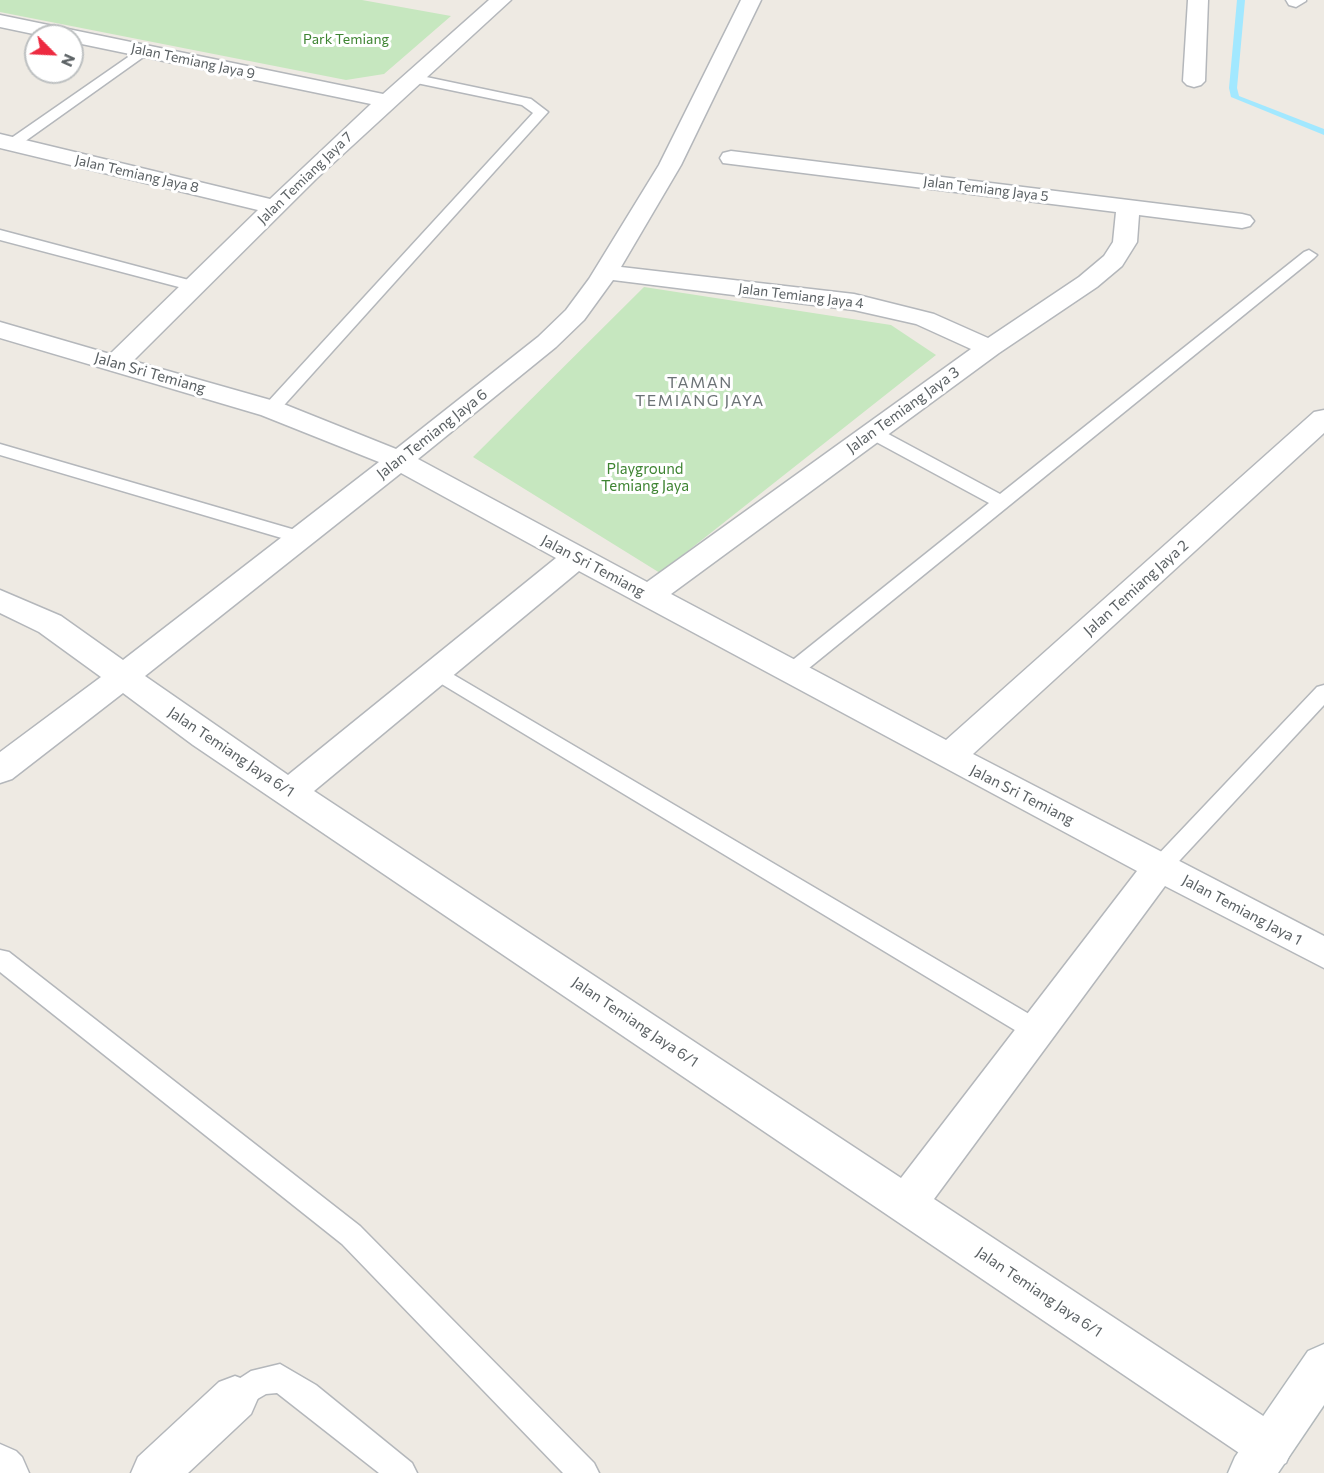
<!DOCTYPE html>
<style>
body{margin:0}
#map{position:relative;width:1324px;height:1473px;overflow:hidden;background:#eeeae3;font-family:Commissioner,sans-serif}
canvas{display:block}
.north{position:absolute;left:24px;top:24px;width:60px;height:60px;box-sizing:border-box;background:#fff;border:2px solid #bdc0c1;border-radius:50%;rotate:114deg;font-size:16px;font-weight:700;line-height:24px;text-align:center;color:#5b6164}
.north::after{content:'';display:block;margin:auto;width:21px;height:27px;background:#ed2a40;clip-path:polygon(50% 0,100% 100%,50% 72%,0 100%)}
</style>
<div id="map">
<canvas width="1324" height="1473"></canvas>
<div class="north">N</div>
</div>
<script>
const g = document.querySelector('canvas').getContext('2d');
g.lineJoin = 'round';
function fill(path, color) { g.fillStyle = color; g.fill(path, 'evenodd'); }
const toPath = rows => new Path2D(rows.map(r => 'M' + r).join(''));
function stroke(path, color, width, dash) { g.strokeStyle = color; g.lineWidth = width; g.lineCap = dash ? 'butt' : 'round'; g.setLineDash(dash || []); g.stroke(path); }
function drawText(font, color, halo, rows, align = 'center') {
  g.font = font + ' Commissioner,sans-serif'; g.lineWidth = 6; g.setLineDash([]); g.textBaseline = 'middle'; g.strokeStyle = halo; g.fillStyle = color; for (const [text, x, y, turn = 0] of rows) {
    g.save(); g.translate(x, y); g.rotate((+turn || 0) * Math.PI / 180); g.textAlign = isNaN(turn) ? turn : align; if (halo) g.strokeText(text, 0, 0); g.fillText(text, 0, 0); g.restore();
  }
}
fill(toPath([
 [0,0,362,0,451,16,384,74,346,80,0,12],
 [644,287,891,325,936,355,660,573,473,457]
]), '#c6e7bf');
fill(toPath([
 [1237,0,1245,0,1237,88,1239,96,1324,129,1324,135,1231,97,1229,88,1237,0]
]), '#a2e8ff');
const lane = toPath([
 [144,46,151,50,149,53,17,147,7,147,7,141,144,46],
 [412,74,531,99,548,112,277,413,265,413,262,409,265,405,533,113,522,105,407,81,407,75,412,74],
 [0,230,200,283,202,286,194,291,0,240,0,230],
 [1309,250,1317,255,1314,258,798,677,784,677,781,672,784,667,989,503,867,437,864,433,867,429,879,429,1000,494,1304,252,1309,250],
 [0,444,309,534,311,538,309,542,302,544,0,455,0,444],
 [437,665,1046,1024,1049,1031,1046,1038,1037,1041,1028,1038,430,677,427,672,430,667,437,665],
 [1324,685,1324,705,1168,873,1160,876,1152,873,1149,867,1152,861,1317,687,1324,685],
 [0,950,9,952,360,1226,594,1463,599,1473,563,1473,342,1244,0,972,0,950],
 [280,1364,316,1385,412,1463,417,1473,379,1473,277,1393,266,1394,235,1412,225,1408,221,1398,225,1388,251,1371,280,1364]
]);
const street = toPath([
 [489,0,511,0,316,179,133,361,281,403,396,449,538,337,566,310,589,279,659,165,741,0,761,0,681,165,621,267,854,294,934,314,988,338,1079,277,1104,256,1113,242,1116,212,723,163,720,158,723,153,731,151,1242,214,1250,216,1254,221,1250,226,1242,228,1139,215,1137,242,1122,266,1097,287,999,353,671,594,946,740,1314,412,1324,410,1324,433,973,754,1324,936,1324,968,1165,886,934,1199,1286,1431,1293,1447,1286,1463,1270,1470,1254,1463,193,745,123,693,12,779,0,783,0,752,101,677,39,632,0,613,0,590,61,616,123,660,379,462,261,415,0,338,0,322,110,354,258,210,0,148,0,134,270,199,371,104,72,42,72,36,43,36,0,27,0,15,383,94,489,0],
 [613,280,854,310,916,324,971,349,647,582,418,459,556,347,584,320,613,280],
 [401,473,556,558,288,775,145,676,401,473],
 [579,571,1137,871,901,1178,314,791,579,571],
 [1188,0,1208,0,1205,81,1201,85,1194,87,1187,85,1183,81,1188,0],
 [1286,0,1306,0,1306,1,1296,7,1289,5,1286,0],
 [235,1376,251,1382,258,1398,251,1414,188,1473,131,1473,138,1457,219,1382,235,1376],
 [0,1444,16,1451,22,1457,29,1473,0,1473,0,1444]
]);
const secondary = toPath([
 [1324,1344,1324,1405,1278,1473,1228,1473,1235,1457,1308,1351,1324,1344]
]);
stroke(lane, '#b4b7bb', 3);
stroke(street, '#b4b7bb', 3);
stroke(secondary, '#b2b8bb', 3);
fill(lane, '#fff');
fill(street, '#fff');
fill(secondary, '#fff');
drawText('14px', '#3e8432', '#fff', [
 ["Park Temiang",346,39]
]);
drawText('14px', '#5b6164', '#fff', [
 ["Jalan Temiang Jaya 9",193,61,12],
 ["Jalan Temiang Jaya 8",137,174,13],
 ["Jalan Temiang Jaya 7",305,178,-44],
 ["Jalan Temiang Jaya 5",986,189,7],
 ["Jalan Temiang Jaya 4",801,296,7]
]);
drawText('15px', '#5b6164', '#fff', [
 ["Jalan Sri Temiang",150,373,16],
 ["Jalan Temiang Jaya 3",903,410,-36],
 ["Jalan Temiang Jaya 6",432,434,-38],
 ["Jalan Sri Temiang",593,566,28],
 ["Jalan Temiang Jaya 2",1136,588,-42],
 ["Jalan Temiang Jaya 6/1",231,752,34],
 ["Jalan Sri Temiang",1022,795,27],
 ["Jalan Temiang Jaya 1",1242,910,28],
 ["Jalan Temiang Jaya 6/1",635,1022,34],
 ["Jalan Temiang Jaya 6/1",1039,1292,34]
]);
drawText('15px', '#3e8432', '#fff', [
 ["Playground",645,469],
 ["Temiang Jaya",645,486]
]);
g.letterSpacing = '1.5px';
drawText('16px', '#6c7376', '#fff', [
 ["TAMAN",700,383],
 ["TEMIANG JAYA",700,401]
]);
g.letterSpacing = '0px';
</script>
